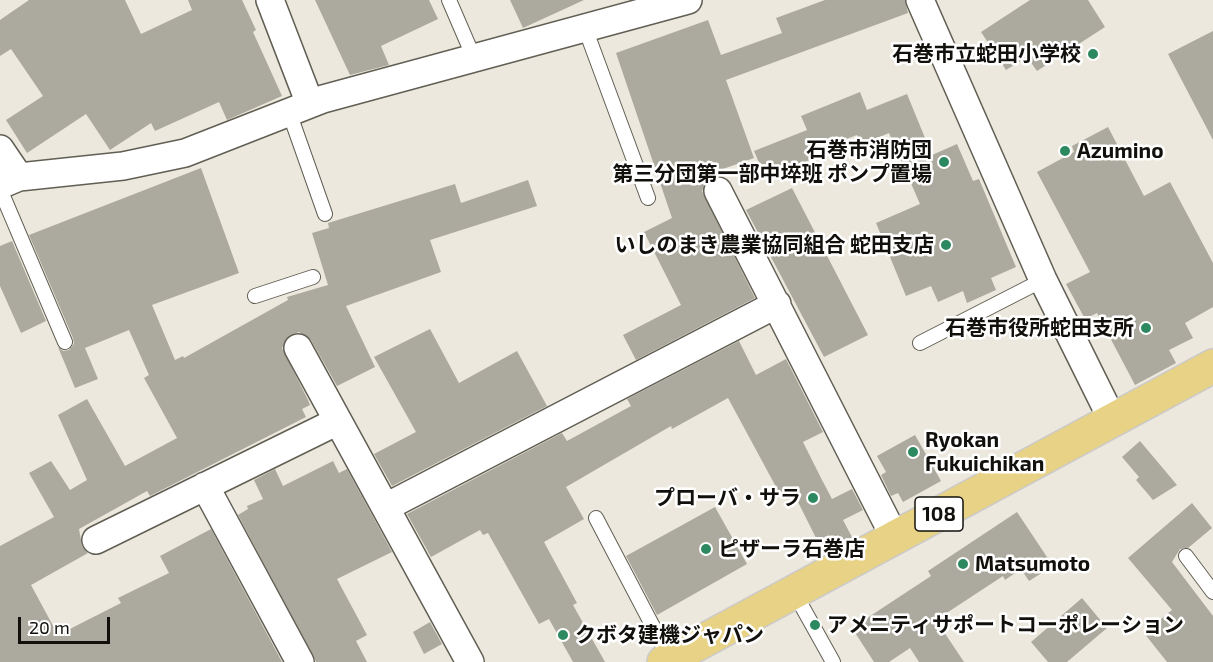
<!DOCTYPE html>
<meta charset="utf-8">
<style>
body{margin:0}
#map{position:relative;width:1213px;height:662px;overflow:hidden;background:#ece8dd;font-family:"Exo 2",sans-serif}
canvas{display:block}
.scale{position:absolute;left:18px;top:617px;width:92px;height:27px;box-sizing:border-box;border:3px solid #11100c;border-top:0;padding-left:8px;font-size:18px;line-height:21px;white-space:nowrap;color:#11100c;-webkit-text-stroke:4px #fff;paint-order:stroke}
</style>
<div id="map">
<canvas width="1213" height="662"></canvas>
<div class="scale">20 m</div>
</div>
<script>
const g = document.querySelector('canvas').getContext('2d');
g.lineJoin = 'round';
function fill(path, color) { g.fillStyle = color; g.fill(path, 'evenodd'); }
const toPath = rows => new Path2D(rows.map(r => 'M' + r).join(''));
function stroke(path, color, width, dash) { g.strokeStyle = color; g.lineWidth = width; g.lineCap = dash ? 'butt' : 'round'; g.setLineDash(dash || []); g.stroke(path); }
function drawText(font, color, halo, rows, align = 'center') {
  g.font = font + ' "Exo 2","Noto Sans JP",sans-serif'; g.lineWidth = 5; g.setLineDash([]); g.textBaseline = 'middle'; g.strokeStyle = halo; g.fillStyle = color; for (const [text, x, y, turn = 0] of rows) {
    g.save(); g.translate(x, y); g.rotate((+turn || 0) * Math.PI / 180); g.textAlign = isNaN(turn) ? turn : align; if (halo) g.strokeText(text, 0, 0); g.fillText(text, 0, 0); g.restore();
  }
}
fill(toPath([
 [29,0,125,0,141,34,192,10,188,0,242,0,256,30,253,32,282,96,227,120,219,102,155,131,151,123,110,150,86,114,27,153,6,120,43,96,11,49,0,56,0,20],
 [315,0,429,0,438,19,381,46,389,65,350,75],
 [510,0,584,0,523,28],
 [825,0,905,0,908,13,726,80,754,158,706,175,708,179,702,191,755,298,636,360,623,335,681,305,644,232,672,218,616,53,708,20,721,55,782,33,776,18],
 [1030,0,1088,0,1105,27,1037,71,1027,57,1006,70,981,32],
 [1213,31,1213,140,1168,54],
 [860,92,867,110,907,94,932,155,957,144,973,181,979,179,1016,267,991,278,996,290,967,303,963,291,938,302,931,286,906,296,876,223,920,204,889,133,861,145,857,135,812,152,815,158,766,179,754,151,807,130,801,116],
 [1108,127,1144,196,1170,182,1213,263,1213,307,1185,323,1193,338,1169,350,1176,363,1135,385,1097,313,1085,319,1066,284,1090,272,1037,172,1074,152,1072,146],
 [201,168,239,273,152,305,175,360,183,356,184,358,288,300,287,297,328,285,312,233,329,228,328,223,455,184,461,203,528,180,537,206,430,240,441,272,346,306,375,367,337,386,311,340,299,332,290,335,282,348,308,400,310,405,302,409,306,417,150,496,147,491,79,529,82,546,88,553,31,585,58,635,121,603,118,598,169,573,160,556,211,529,282,662,0,662,0,546,54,517,29,473,51,461,70,490,87,480,58,415,87,399,125,466,177,438,144,378,149,375,129,330,85,348,98,379,75,388,58,347,63,351,69,350,74,344,73,338,29,235],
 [792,188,868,335,824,357,746,210],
 [12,241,46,321,21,333,0,286,0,246],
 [430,329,459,383,517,351,547,406,392,486,374,454,416,432,374,357],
 [739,341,756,375,786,359,823,432,803,442,821,478,832,499,852,489,863,510,843,520,853,539,824,554,793,492,782,498,728,398,672,429,671,426,566,487,584,519,544,542,577,603,573,605,605,662,573,662,549,619,539,624,488,533,483,535,480,530,431,557,407,514,562,433,567,441,631,406,627,399],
 [915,435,941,481,903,502,898,493,891,496,881,475,886,472,877,456],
 [1140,441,1177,485,1153,500,1136,480,1139,477,1122,457],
 [333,461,339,473,347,469,392,552,337,579,367,635,356,641,367,662,316,662,238,515,248,509,247,506,263,499,254,480,275,469,283,486],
 [1192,503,1212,528,1188,548,1180,549,1172,562,1213,616,1213,662,1167,662,1144,633,1172,610,1128,558],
 [715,507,747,564,657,615,626,556],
 [1017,512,1053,566,1029,581,1021,569,1005,580,1003,576,936,620,964,662,919,662,910,648,889,662,874,662,852,628,931,576,928,571],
 [1082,598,1107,628,1067,662,1048,662,1031,642],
 [430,622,442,644,424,654,413,632]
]), '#aca99e');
const service = toPath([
 [449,0,474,58],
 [585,28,648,198],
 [289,112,325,214],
 [0,189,65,342],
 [255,296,313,277],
 [920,343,1043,280],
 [596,518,670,659],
 [1186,556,1213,592],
 [794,592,833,662]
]);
const minor = toPath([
 [270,0,310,104],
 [920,0,1043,280,1113,421],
 [0,149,19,177],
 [0,185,19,177,123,166,185,153,323,99,688,0],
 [718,191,895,538],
 [298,348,470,662],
 [205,486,300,662],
 [386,507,777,304],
 [96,540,338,421]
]);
const trunk = toPath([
 [664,662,1213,366]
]);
stroke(service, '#615e54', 16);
stroke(minor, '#615e54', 30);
stroke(trunk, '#cbcaca', 36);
stroke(service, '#fff', 14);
stroke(minor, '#fff', 27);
stroke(trunk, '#e7d286', 33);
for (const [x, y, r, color] of [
 [1093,54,6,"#2c885f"],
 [1065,151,6,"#2c885f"],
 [944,162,6,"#2c885f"],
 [946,245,6,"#2c885f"],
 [1146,328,6,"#2c885f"],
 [913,452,6,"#2c885f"],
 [813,498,6,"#2c885f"],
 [706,549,6,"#2c885f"],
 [963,564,6,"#2c885f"],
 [815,625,6,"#2c885f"],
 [563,635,6,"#2c885f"]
]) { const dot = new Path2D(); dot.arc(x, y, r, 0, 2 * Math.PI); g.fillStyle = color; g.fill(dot); stroke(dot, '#fff', 2); }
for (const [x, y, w] of [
 [939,514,48]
]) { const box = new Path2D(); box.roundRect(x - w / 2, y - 17, w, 34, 4.5); g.fillStyle = '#fff'; g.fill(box); stroke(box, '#11100c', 1.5); }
drawText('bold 20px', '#11100c', null, [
 ["108",939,514]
]);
drawText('bold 21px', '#11100c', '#fff', [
 ["石巻市立蛇田小学校",1081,54,"right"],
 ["石巻市消防団",932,150,"right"],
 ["第三分団第一部中埣班 ポンプ置場",932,174,"right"],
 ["Azumino",1077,151],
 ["いしのまき農業協同組合 蛇田支店",934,245,"right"],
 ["石巻市役所蛇田支所",1134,328,"right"],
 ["Ryokan",925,440],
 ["Fukuichikan",925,464],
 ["プローバ・サラ",801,498,"right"],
 ["ピザーラ石巻店",718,549],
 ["Matsumoto",975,564],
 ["アメニティサポートコーポレーション",827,625],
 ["クボタ建機ジャパン",575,635]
], 'left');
</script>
